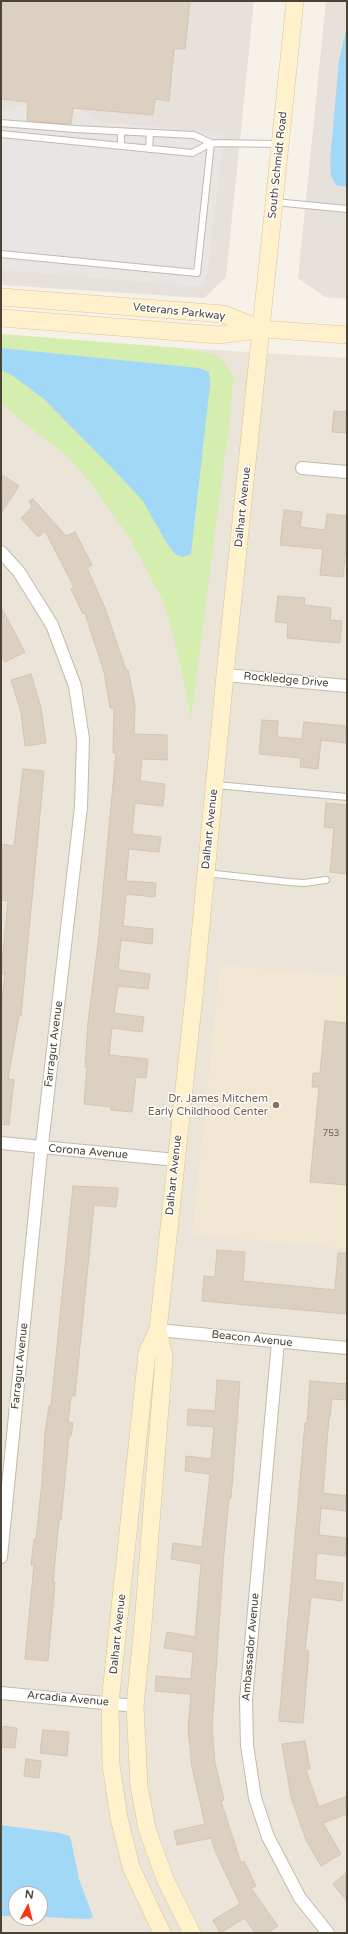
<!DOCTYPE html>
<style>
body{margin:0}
#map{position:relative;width:348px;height:1934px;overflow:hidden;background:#f6f2ea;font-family:"Varela Round",sans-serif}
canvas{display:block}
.frame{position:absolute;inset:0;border:2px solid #4c4337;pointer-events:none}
.north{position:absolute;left:8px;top:1886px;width:40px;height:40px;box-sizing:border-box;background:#fff;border:1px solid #b7b4af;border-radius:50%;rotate:7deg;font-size:11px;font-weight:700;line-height:16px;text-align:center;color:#4c4337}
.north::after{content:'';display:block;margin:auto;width:14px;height:18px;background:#ff3219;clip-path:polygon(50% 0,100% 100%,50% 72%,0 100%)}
</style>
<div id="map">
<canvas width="348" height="1934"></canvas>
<div class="frame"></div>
<div class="north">N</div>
</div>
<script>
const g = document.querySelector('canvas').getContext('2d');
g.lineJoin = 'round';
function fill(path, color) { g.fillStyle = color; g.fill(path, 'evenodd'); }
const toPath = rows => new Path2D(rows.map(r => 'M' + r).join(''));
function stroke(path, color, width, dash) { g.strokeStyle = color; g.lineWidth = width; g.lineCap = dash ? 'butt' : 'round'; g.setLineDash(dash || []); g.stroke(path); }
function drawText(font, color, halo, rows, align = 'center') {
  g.font = font + ' "Varela Round",sans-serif'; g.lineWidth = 3; g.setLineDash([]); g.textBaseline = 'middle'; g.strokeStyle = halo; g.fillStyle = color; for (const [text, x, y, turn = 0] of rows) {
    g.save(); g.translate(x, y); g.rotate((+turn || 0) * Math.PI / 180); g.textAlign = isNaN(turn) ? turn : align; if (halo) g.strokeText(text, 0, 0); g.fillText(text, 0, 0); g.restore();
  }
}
fill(toPath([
 [1,334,68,341,347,358,347,1933,1,1933],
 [16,1894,40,1894,40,1918,16,1918]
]), '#ebe4d8');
fill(toPath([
 [1,1,254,1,226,277,204,298,1,285],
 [326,1,347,1,347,299,325,297,298,278]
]), '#e6e1db');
fill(toPath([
 [220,965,347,976,347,1249,192,1234]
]), '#f1e7d3');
fill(toPath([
 [1,334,180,348,213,354,223,361,233,377,231,410,191,718,179,658,164,603,131,540,94,487,68,457,1,404]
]), '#d4eeb0');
fill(toPath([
 [21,105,28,106,27,122,70,126,73,108,78,109,101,122,224,133,208,270,203,287,1,270,1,112]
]), '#e8e5e2');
fill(toPath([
 [347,25,347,187,336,185,331,176,330,161,339,61],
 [1,348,199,368,209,372,210,385,191,554,182,557,175,554,166,542,143,501,114,470,44,399,13,376,1,370],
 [1,1825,60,1833,69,1836,71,1840,79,1879,93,1917,89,1919,40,1917,40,1894,16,1894,16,1916,1,1916]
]), '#a2d8f7');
const building = toPath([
 [1,1,190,1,185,49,174,49,169,101,155,99,153,115,73,108,71,124,27,121,28,102,1,99,1,1],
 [334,411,347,412,347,433,332,432,334,411],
 [1,474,19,486,1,513,1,474],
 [33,499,66,536,75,532,92,565,87,568,105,608,126,670,128,670,135,706,134,734,167,735,167,760,142,759,140,781,165,784,163,806,135,803,132,834,161,837,159,852,129,849,126,881,156,883,155,897,126,894,123,926,153,929,152,944,121,940,118,970,150,974,148,989,118,986,114,1013,144,1017,142,1032,112,1028,109,1055,148,1059,146,1078,136,1077,132,1112,111,1110,111,1107,84,1104,87,1067,85,1067,88,1022,98,944,116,753,113,753,114,708,110,708,104,672,85,613,83,614,71,589,74,587,45,531,38,537,21,518,32,507,29,501,33,499],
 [284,510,302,512,300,527,325,530,327,514,347,516,347,537,343,577,320,575,323,549,280,545,284,510],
 [278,596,305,598,304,605,331,608,330,620,342,621,340,643,287,638,288,623,275,622,278,596],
 [1,607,25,652,5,662,1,655,1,607],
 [31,674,41,708,46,743,25,746,21,712,11,680,31,674],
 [262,720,278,721,277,737,302,739,304,722,347,726,347,743,321,740,318,769,300,767,301,758,259,754,262,720],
 [23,769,44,771,21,1016,19,1016,8,1079,14,1080,9,1125,1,1124,1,1008,5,974,1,974,8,901,1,900,1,844,14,846,23,769],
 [326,803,347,805,347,874,330,872,334,828,324,827,326,803],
 [325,1021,347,1023,347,1185,310,1182,319,1087,312,1087,313,1073,320,1073,325,1021],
 [73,1186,118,1188,116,1207,94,1205,75,1396,71,1396,68,1422,73,1423,71,1436,69,1436,61,1520,59,1520,53,1582,55,1582,48,1661,25,1659,34,1565,31,1565,34,1539,36,1539,42,1483,45,1433,49,1406,51,1406,73,1186],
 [217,1250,245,1252,243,1281,335,1290,338,1253,347,1253,347,1314,202,1301,204,1276,215,1277,217,1250],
 [217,1380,240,1382,231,1498,229,1498,224,1552,212,1728,215,1763,224,1800,221,1801,241,1863,244,1861,256,1886,251,1888,278,1926,267,1933,255,1933,245,1918,220,1933,213,1920,240,1904,216,1853,211,1838,177,1845,174,1831,205,1824,192,1767,188,1729,191,1694,155,1691,156,1676,191,1679,193,1652,164,1648,167,1632,195,1637,201,1564,171,1559,173,1543,202,1547,210,1474,185,1471,186,1456,211,1459,214,1427,187,1425,188,1409,215,1411,217,1380],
 [310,1381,347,1384,347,1400,332,1399,330,1417,329,1417,323,1493,347,1496,347,1511,321,1508,319,1535,347,1538,345,1556,317,1553,315,1580,343,1583,342,1601,311,1597,305,1650,309,1651,303,1723,279,1721,305,1423,307,1423,310,1381],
 [1,1726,17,1728,15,1748,1,1747,1,1726],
 [43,1730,69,1732,67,1756,40,1753,43,1730],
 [305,1741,310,1769,306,1770,319,1807,347,1796,347,1814,323,1823,341,1854,321,1866,306,1840,291,1797,282,1744,305,1741],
 [26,1759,41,1761,39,1778,24,1776,26,1759],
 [347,1872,347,1901,333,1884,347,1872]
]);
fill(building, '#dcd1c1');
stroke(building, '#d5c5b1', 1);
const lane = toPath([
 [1,123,75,129,194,135,211,143,279,144],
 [1,134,192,153,211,143],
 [121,146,121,132],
 [149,149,150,133],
 [275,202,347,209],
 [1,254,197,273,211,143],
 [216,785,347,797],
 [206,873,289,882,304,883,326,880]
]);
const street = toPath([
 [302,468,347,472],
 [1,552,19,572,52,625,75,686,83,739,81,807,40,1162,1,1557],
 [225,675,347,686],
 [1,1143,176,1160],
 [158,1330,347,1348],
 [278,1342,246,1700,247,1745,255,1798,268,1837,300,1898,328,1933],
 [1,1693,135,1706]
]);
const secondary = toPath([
 [1,297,223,314,259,328],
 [1,318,219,335,262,329,347,335],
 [158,1330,164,1357,143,1624,135,1706,139,1786,147,1829,165,1879,192,1933],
 [162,1933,131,1867,119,1818,111,1765,110,1703,147,1353,158,1330,195,987,225,675,295,1]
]);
stroke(lane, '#c3baab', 8);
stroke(street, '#c3baab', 14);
stroke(secondary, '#dac696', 18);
stroke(lane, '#fff', 6);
stroke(street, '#fff', 12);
stroke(secondary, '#fff1cc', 17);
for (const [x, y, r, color] of [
 [276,1105,4,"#8d6e63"]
]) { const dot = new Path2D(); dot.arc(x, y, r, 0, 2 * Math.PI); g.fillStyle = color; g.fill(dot); stroke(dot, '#fff', 1.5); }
drawText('9px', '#70665a', null, [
 ["753",331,1134]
]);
drawText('11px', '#4c4337', '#fff', [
 ["South Schmidt Road",278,165,-84],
 ["Veterans Parkway",179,312,6],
 ["Dalhart Avenue",243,507,-84],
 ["Rockledge Drive",286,680,5],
 ["Dalhart Avenue",210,829,-84],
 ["Farragut Avenue",54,1044,-83],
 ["Corona Avenue",88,1152,5],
 ["Dalhart Avenue",174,1175,-84],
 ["Beacon Avenue",252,1339,6],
 ["Farragut Avenue",20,1366,-84],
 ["Dalhart Avenue",118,1634,-84],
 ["Ambassador Avenue",251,1647,-85],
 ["Arcadia Avenue",68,1699,5]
]);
drawText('11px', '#785e54', '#fff', [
 ["Dr. James Mitchem",268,1099],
 ["Early Childhood Center",268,1112]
], 'right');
</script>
